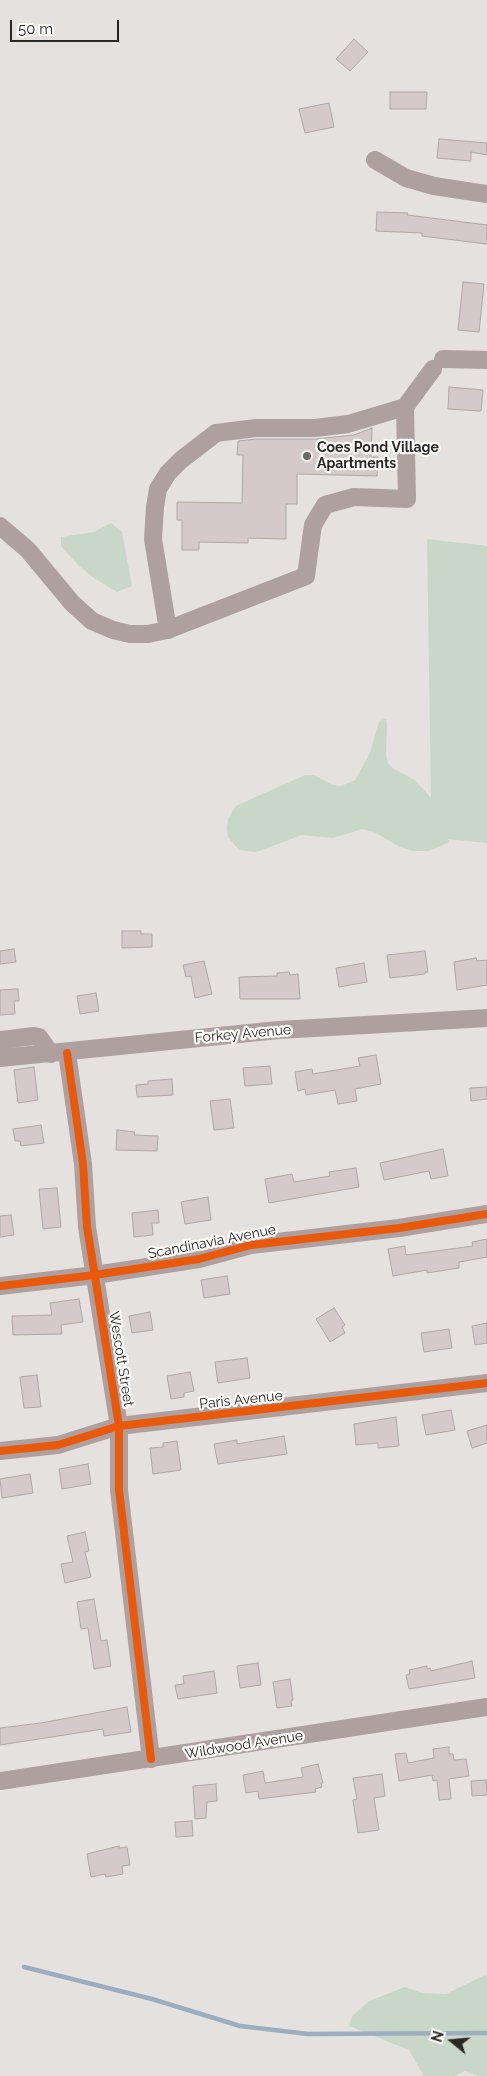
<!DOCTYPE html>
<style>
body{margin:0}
#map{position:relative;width:487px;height:2076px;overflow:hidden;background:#e5e1df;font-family:Raleway,sans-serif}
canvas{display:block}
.north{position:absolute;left:427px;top:2016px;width:50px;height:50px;-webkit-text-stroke:4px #fff;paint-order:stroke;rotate:287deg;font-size:14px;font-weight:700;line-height:20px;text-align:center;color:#2a2725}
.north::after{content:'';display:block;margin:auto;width:18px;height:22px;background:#2a2725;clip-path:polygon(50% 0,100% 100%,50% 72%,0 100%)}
.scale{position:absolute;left:10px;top:20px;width:109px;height:22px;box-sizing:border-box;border:2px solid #2a2725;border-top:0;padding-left:6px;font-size:15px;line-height:18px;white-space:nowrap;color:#2a2725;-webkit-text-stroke:4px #fff;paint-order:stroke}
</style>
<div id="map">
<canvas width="487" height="2076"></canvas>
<div class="north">N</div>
<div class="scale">50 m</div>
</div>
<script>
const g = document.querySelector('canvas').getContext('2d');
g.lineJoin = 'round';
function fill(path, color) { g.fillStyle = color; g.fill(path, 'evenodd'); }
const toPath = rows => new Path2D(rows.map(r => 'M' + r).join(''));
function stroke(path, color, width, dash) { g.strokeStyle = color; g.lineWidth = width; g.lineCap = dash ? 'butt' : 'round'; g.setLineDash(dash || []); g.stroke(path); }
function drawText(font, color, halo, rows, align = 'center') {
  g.font = font + ' Raleway,sans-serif'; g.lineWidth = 4.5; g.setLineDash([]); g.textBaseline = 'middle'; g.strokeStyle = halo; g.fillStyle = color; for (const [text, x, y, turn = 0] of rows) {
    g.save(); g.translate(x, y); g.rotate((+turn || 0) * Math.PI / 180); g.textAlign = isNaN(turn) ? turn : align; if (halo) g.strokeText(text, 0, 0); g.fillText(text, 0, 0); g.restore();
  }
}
fill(toPath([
 [111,523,122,532,132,586,117,592,94,578,78,565,61,546,61,537,94,532],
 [427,539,487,546,487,843,448,839,449,842,429,851,413,851,400,847,374,832,362,829,333,838,302,835,256,852,239,850,228,837,227,828,228,819,236,806,305,775,314,775,333,785,341,786,355,780,370,753,378,724,381,720,386,719,387,724,386,755,388,763,394,769,415,780,431,798],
 [487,1974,487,2076,478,2076,465,2071,455,2076,424,2076,409,2050,349,2026,352,2016,369,2001,405,1987,422,1993,446,1994]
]), '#c8d7c8');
stroke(toPath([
 [24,1967,152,1999,240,2026,308,2034,487,2033]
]), '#9badbf', 4.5);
const building = toPath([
 [354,39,368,52,350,71,336,59,354,39],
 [390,92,427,92,426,109,390,109,390,92],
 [329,103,334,127,305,133,299,109,329,103],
 [439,139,487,143,487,155,471,152,471,161,437,158,439,139],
 [377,212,408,213,407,215,487,225,487,244,422,236,422,233,376,231,377,212],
 [463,282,484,284,479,332,458,330,463,282],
 [449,387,483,390,481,411,448,409,449,387],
 [372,428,371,457,378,457,377,476,297,474,297,504,286,504,286,539,248,538,248,543,199,542,199,550,182,550,182,520,177,520,177,502,242,503,243,455,237,455,238,441,257,439,316,439,354,435,372,428],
 [122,931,141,931,141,934,152,934,152,947,122,948,122,931],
 [14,949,16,962,0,964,0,951,14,949],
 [425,951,428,972,425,972,425,974,390,978,387,955,425,951],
 [476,958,477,961,487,960,487,985,457,990,454,962,476,958],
 [204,961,212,994,195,998,191,976,186,977,183,965,204,961],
 [364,963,367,982,339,987,336,968,364,963],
 [289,972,290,975,298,974,300,999,240,999,239,977,277,976,277,973,289,972],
 [18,989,19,1001,14,1001,15,1014,0,1015,0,990,18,989],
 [96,993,99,1011,80,1014,77,996,96,993],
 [376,1055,381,1084,355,1089,357,1101,338,1104,335,1090,306,1095,305,1089,298,1091,295,1072,312,1069,313,1074,360,1066,358,1058,376,1055],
 [270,1066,272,1084,245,1086,243,1068,270,1066],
 [34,1067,38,1100,18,1103,14,1070,34,1067],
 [172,1079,173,1095,137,1097,136,1085,148,1084,148,1081,172,1079],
 [487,1087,487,1099,471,1101,470,1088,487,1087],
 [230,1099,234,1128,214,1130,210,1101,230,1099],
 [41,1125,44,1143,21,1146,20,1141,15,1141,13,1129,41,1125],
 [117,1130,135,1132,134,1135,158,1136,157,1151,116,1150,117,1130],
 [443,1149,448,1176,431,1179,429,1171,384,1180,380,1163,443,1149],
 [356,1168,359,1187,269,1203,265,1179,292,1174,294,1182,330,1176,329,1172,356,1168],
 [57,1188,61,1227,43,1229,39,1189,57,1188],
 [208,1197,211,1220,185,1224,181,1202,208,1197],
 [158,1210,159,1223,152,1223,153,1235,134,1237,132,1213,158,1210],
 [11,1215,14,1235,0,1237,0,1216,11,1215],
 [487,1239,487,1257,459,1262,459,1268,427,1273,427,1270,393,1276,388,1249,405,1246,406,1255,473,1246,472,1242,487,1239],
 [227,1276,230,1294,204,1298,201,1280,227,1276],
 [79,1299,83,1322,61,1325,62,1334,13,1335,12,1316,52,1315,50,1303,79,1299],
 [334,1308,345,1325,342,1327,345,1333,330,1342,316,1319,334,1308],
 [150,1312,153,1330,132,1333,129,1316,150,1312],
 [487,1323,487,1343,475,1345,472,1326,487,1323],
 [449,1329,452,1348,424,1352,421,1333,449,1329],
 [247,1358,250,1378,218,1383,215,1362,247,1358],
 [190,1372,194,1391,184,1393,184,1397,171,1399,167,1376,190,1372],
 [37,1375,41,1407,24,1408,20,1377,37,1375],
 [451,1410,455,1430,426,1435,422,1415,451,1410],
 [396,1417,399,1446,378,1448,378,1443,356,1445,354,1424,396,1417],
 [487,1425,487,1443,472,1448,467,1431,487,1425],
 [284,1436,287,1454,218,1464,214,1444,237,1440,237,1444,284,1436],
 [177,1441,181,1470,153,1474,150,1448,163,1447,163,1443,177,1441],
 [88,1464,91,1484,62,1489,59,1469,88,1464],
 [30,1474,33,1493,2,1498,0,1479,30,1474],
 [85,1532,89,1551,85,1552,91,1577,65,1583,61,1564,73,1562,67,1536,85,1532],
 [94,1599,101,1641,107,1640,111,1666,94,1669,88,1628,81,1629,77,1602,94,1599],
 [472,1661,475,1678,409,1689,406,1675,410,1674,409,1670,427,1666,427,1669,430,1668,431,1671,472,1661],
 [258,1663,261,1685,240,1688,237,1666,258,1663],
 [214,1671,217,1693,178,1699,175,1685,184,1684,183,1676,214,1671],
 [290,1679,293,1700,291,1701,292,1706,277,1708,273,1682,290,1679],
 [127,1707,131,1732,104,1736,103,1729,0,1745,0,1728,41,1723,127,1707],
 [449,1747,449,1754,453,1754,454,1760,466,1759,469,1776,449,1779,451,1799,439,1800,437,1780,433,1781,432,1775,399,1781,395,1754,406,1753,408,1763,434,1758,433,1749,449,1747],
 [318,1764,323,1783,321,1783,322,1787,315,1789,316,1792,259,1799,258,1791,246,1793,243,1775,263,1771,265,1783,303,1777,301,1768,318,1764],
 [382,1774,385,1796,374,1798,379,1830,358,1833,353,1800,357,1799,353,1778,382,1774],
 [486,1780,487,1795,472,1796,471,1781,486,1780],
 [216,1784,217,1801,207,1802,206,1818,195,1819,193,1786,216,1784],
 [192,1821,193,1836,176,1837,175,1822,192,1821],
 [119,1846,119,1848,127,1847,130,1865,122,1866,123,1874,106,1877,105,1874,91,1877,87,1854,119,1846]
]);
fill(building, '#d4c9cb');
stroke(building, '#aba8a7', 1);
stroke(toPath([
 [375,160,406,178,434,186,487,194],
 [443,359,487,360],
 [0,526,28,550,72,603,92,621,113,630,130,634,148,634,167,630,306,576,313,525,325,505,354,497,407,499,405,407,433,369],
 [168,630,153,539,155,507,158,489,168,473,181,460,216,433,256,428,315,428,348,424,405,407],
 [0,1040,34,1036,39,1037,51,1054],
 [67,1053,83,1164,87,1227,119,1426,119,1490,151,1759],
 [0,1058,279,1030,487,1018],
 [0,1286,95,1275,199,1259,251,1245,399,1228,487,1214],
 [0,1451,58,1445,119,1426,487,1383],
 [0,1781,487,1707]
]), '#ada09e', 18);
stroke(toPath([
 [67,1053,83,1164,87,1227,119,1426,119,1490,151,1759],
 [0,1286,95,1275,199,1259,251,1245,399,1228,487,1214],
 [0,1451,58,1445,119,1426,487,1383]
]), '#e8590c', 8);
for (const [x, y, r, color] of [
 [307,456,5,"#6b6866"]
]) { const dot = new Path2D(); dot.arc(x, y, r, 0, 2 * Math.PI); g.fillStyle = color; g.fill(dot); stroke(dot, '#fff', 2); }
drawText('bold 14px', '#2a2725', '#fff', [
 ["Coes Pond Village",317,448],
 ["Apartments",317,464]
], 'left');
drawText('14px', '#2a2725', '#fff', [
 ["Forkey Avenue",243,1034,-5],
 ["Scandinavia Avenue",212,1242,-11],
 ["Wescott Street",121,1359,81],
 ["Paris Avenue",241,1400,-6],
 ["Wildwood Avenue",244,1745,-9]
]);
</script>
